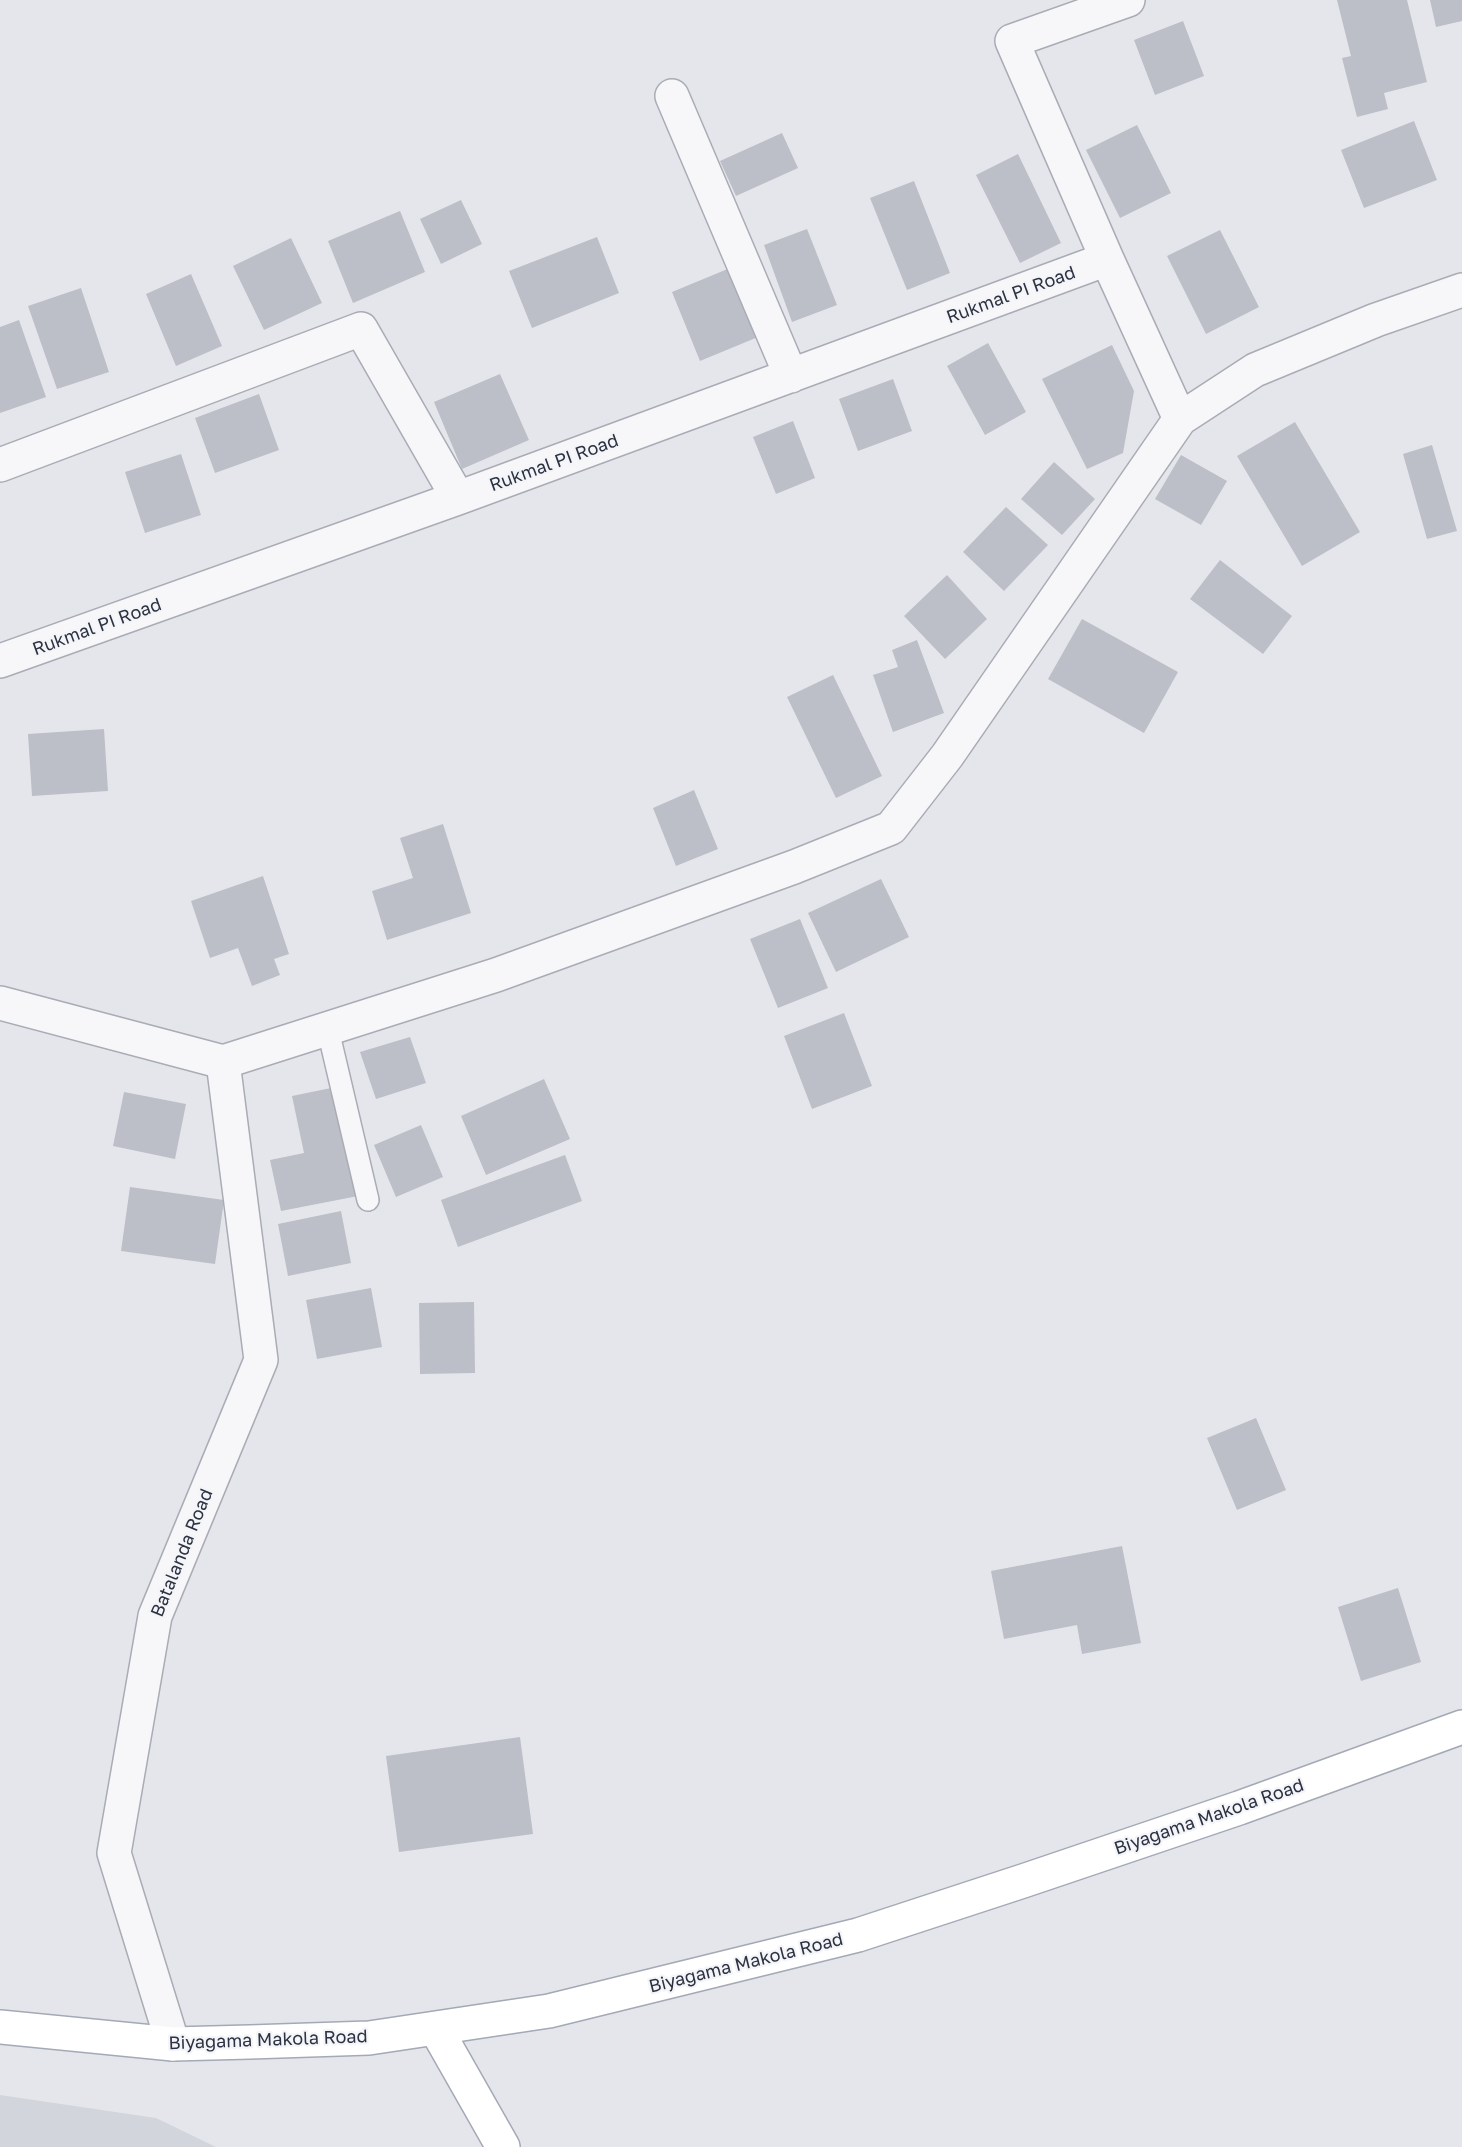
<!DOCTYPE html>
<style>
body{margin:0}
canvas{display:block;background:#e4e6eb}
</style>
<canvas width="1462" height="2147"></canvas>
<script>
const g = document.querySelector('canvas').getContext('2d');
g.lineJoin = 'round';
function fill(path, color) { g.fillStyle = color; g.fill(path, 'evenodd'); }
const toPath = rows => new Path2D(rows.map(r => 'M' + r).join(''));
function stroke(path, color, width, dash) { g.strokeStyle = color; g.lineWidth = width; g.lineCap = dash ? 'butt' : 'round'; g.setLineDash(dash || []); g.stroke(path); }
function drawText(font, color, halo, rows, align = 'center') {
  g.font = font + ' "Golos Text",sans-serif'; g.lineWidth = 4.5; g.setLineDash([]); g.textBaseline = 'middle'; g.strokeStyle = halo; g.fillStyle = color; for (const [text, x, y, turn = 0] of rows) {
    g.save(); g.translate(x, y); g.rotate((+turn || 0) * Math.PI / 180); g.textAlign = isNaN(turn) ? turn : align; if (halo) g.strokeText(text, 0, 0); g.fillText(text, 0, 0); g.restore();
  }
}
fill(toPath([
 [0,2095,156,2118,216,2147,0,2147]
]), '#d3d5dd');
fill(toPath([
 [1337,0,1407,0,1427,82,1384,93,1388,109,1357,117,1342,58,1351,56],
 [1430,0,1462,0,1462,21,1436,27],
 [1183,21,1204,76,1155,95,1134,40],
 [1414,121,1437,180,1364,208,1341,150],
 [1137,125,1171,193,1120,218,1086,150],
 [782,133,798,168,736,196,720,161],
 [1018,154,1061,243,1020,263,976,175],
 [914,181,950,273,907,290,870,198],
 [461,200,482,244,441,264,420,219],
 [400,211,425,272,353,303,328,241],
 [807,229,837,305,792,322,764,245],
 [1220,230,1259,307,1206,334,1167,256],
 [597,237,619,293,532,328,509,271],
 [291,238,322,303,264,330,233,266],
 [730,268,758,337,700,361,672,292],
 [191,274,222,346,176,366,146,294],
 [81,288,109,372,57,389,28,306],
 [19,320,46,397,0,413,0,327],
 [988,343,1026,412,985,435,947,366],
 [1112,345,1134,391,1123,453,1087,469,1042,379],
 [500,374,529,440,462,469,434,402],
 [893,379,912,431,858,451,839,399],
 [259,394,279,450,215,473,195,418],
 [793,421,815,478,776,494,753,437],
 [1295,422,1360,532,1302,566,1237,456],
 [1432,445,1457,531,1427,539,1403,454],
 [181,454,201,515,145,533,125,472],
 [1181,455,1227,481,1201,525,1155,499],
 [1054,462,1095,499,1062,535,1021,499],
 [1006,507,1048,545,1004,591,963,552],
 [1220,560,1292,616,1263,654,1190,599],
 [947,575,987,619,945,659,904,616],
 [1082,619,1178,672,1144,733,1048,679],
 [917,640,944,713,893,732,873,675,898,667,892,650],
 [833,675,882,776,836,798,787,697],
 [104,729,108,791,32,796,28,734],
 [694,790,718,849,676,866,653,808],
 [443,824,471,913,387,940,372,891,413,878,400,838],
 [263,876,289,954,274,959,280,975,252,986,238,948,210,958,191,901],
 [881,879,909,937,836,972,808,913],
 [800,919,828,988,778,1008,750,939],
 [844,1013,872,1086,812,1109,784,1036],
 [410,1037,426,1083,376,1099,360,1052],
 [544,1079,570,1139,486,1175,461,1116],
 [336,1087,358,1196,281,1211,270,1160,304,1153,292,1096],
 [124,1092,186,1104,175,1159,113,1146],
 [421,1125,443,1177,396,1197,374,1145],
 [565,1155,582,1201,458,1247,441,1200],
 [130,1187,224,1200,215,1264,121,1251],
 [341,1211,351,1263,288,1276,278,1224],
 [371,1288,382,1347,317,1359,306,1300],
 [474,1302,475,1373,420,1374,419,1303],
 [1256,1418,1286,1490,1237,1510,1207,1438],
 [1122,1546,1141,1643,1082,1654,1077,1625,1004,1639,991,1571],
 [1398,1588,1421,1662,1361,1681,1338,1607],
 [520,1737,533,1834,399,1852,386,1756]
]), '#bcbfc7');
const lane = toPath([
 [328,1030,368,1200]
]);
const street = toPath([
 [672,96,791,376],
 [1180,419,1255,370,1376,320,1462,290],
 [0,465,361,329,458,498],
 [0,661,458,498,1107,259],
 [0,1003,223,1062],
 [223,1062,496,975,794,867,891,828,947,756,1180,419,1107,259,1012,41,1128,0],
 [173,2044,114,1853,155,1616,261,1360,223,1062]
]);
const primary = toPath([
 [0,2027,173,2044,250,2042,369,2038,549,2011,858,1935,1023,1881,1239,1808,1462,1727],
 [436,2029,503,2147]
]);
stroke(lane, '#a9acb5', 24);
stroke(street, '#a9acb5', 36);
stroke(primary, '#a4a9b6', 36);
stroke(lane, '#f7f7f9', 21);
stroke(street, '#f7f7f9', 33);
stroke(primary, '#fff', 33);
drawText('18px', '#2d3242', '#f4f5f8', [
 ["Rukmal PI Road",1011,295,-20],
 ["Rukmal PI Road",554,463,-20],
 ["Rukmal PI Road",97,627,-20],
 ["Batalanda Road",182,1553,-68],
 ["Biyagama Makola Road",1209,1817,-19],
 ["Biyagama Makola Road",746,1963,-14],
 ["Biyagama Makola Road",268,2040,-2]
]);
</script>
